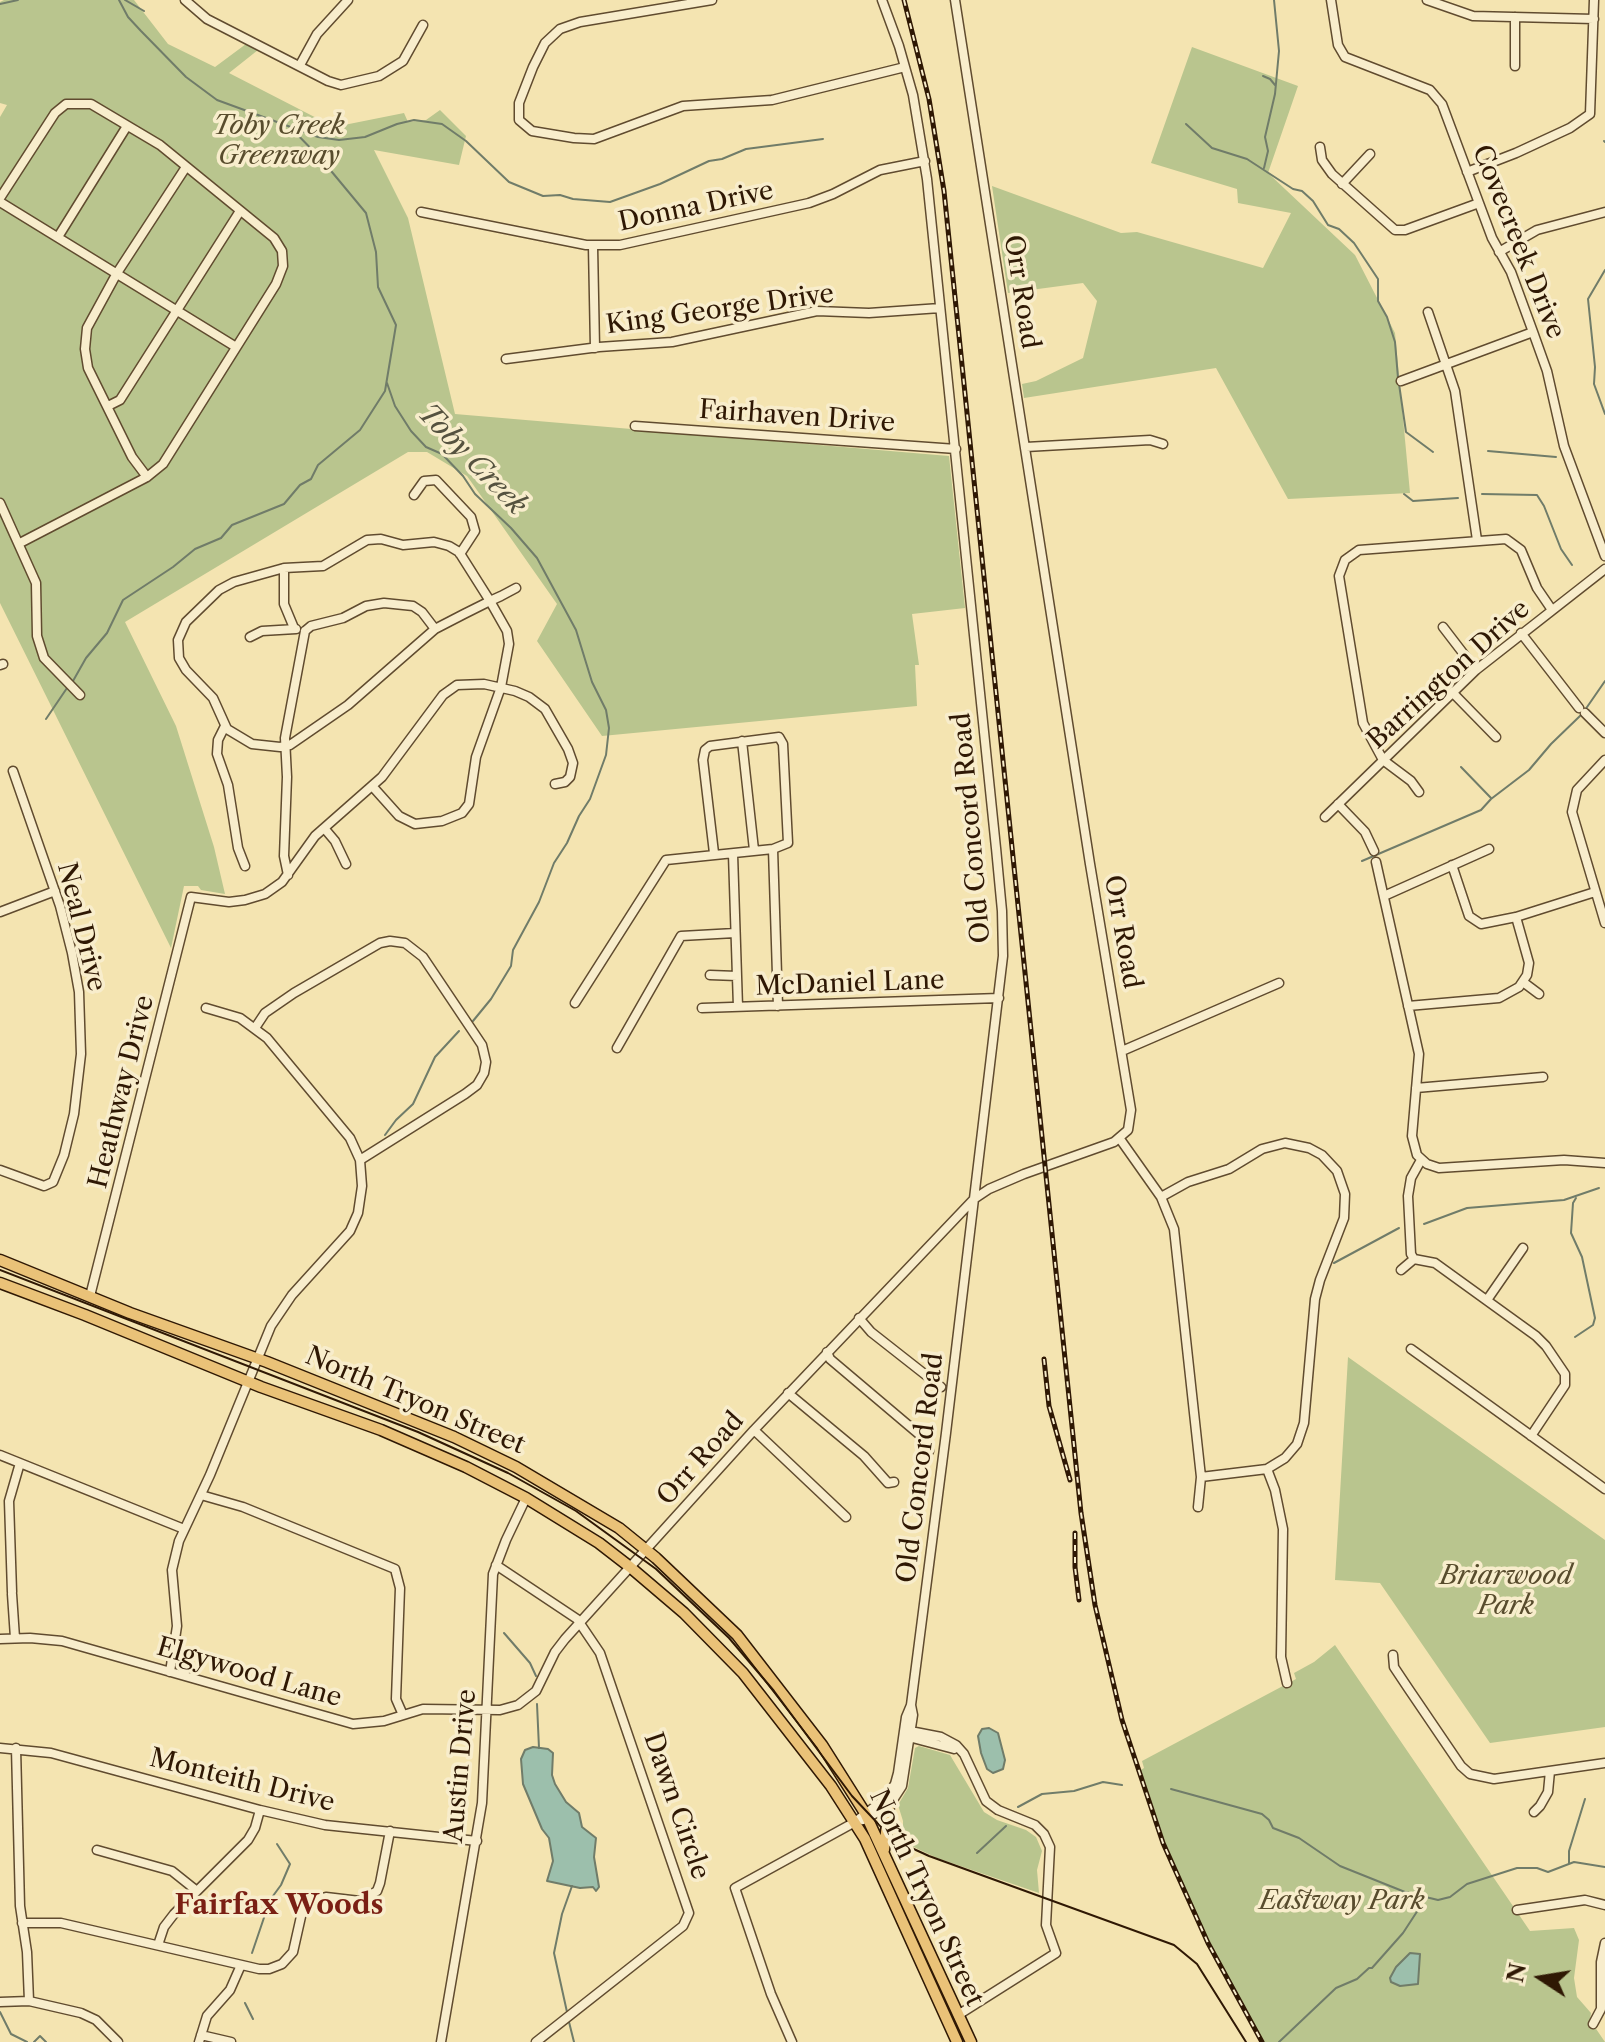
<!DOCTYPE html>
<style>
body{margin:0}
#map{position:relative;width:1605px;height:2042px;overflow:hidden;background:#f4e4b1;font-family:"Libre Caslon Text",serif}
canvas{display:block}
.north{position:absolute;left:1501px;top:1938px;width:80px;height:80px;-webkit-text-stroke:6px #f8edcc;paint-order:stroke;rotate:282deg;font-size:22px;font-weight:700;line-height:32px;text-align:center;color:#2f1804}
.north::after{content:'';display:block;margin:auto;width:28px;height:36px;background:#2f1804;clip-path:polygon(50% 0,100% 100%,50% 72%,0 100%)}
</style>
<div id="map">
<canvas width="1605" height="2042"></canvas>
<div class="north">N</div>
</div>
<script>
const g = document.querySelector('canvas').getContext('2d');
g.lineJoin = 'round';
function fill(path, color) { g.fillStyle = color; g.fill(path, 'evenodd'); }
const toPath = rows => new Path2D(rows.map(r => 'M' + r).join(''));
function stroke(path, color, width, dash) { g.strokeStyle = color; g.lineWidth = width; g.lineCap = dash ? 'butt' : 'round'; g.setLineDash(dash || []); g.stroke(path); }
function drawText(font, color, halo, rows, align = 'center') {
  g.font = font + ' "Libre Caslon Text",serif'; g.lineWidth = 7; g.setLineDash([]); g.textBaseline = 'middle'; g.strokeStyle = halo; g.fillStyle = color; for (const [text, x, y, turn = 0] of rows) {
    g.save(); g.translate(x, y); g.rotate((+turn || 0) * Math.PI / 180); g.textAlign = isNaN(turn) ? turn : align; if (halo) g.strokeText(text, 0, 0); g.fillText(text, 0, 0); g.restore();
  }
}
fill(toPath([
 [4,0,134,0,168,44,215,67,246,44,258,50,229,73,334,127,404,113,408,122,426,120,440,110,466,136,459,165,374,150,408,218,455,414,949,456,965,608,912,614,919,665,915,665,917,706,602,736,537,641,557,604,467,476,427,452,408,452,125,622,176,726,214,847,225,894,201,890,198,886,184,886,171,948,0,603,0,117,7,105,0,103,0,2],
 [1192,47,1298,86,1268,173,1355,255,1395,333,1410,493,1288,499,1216,368,1024,398,1022,384,1036,381,1083,358,1097,301,1083,283,1008,293,992,186,1121,233,1137,232,1263,268,1291,213,1238,203,1237,189,1151,163],
 [1348,1357,1605,1540,1605,1727,1490,1743,1380,1583,1335,1580],
 [1335,1645,1530,1931,1574,1928,1579,1940,1574,1978,1577,1997,1591,2013,1590,2020,1605,2042,1262,2042,1211,1949,1191,1907,1165,1845,1139,1771,1144,1768,1142,1761,1296,1679,1294,1673,1314,1662],
 [919,1746,950,1755,984,1812,997,1820,1026,1830,1036,1837,1042,1851,1037,1870,1039,1893,937,1858,903,1842,903,1821,898,1805,908,1788,915,1748]
]), '#b9c58e');
const water = toPath([
 [989,1728,998,1733,1005,1760,1003,1769,993,1773,987,1769,981,1753,978,1736,982,1729,989,1728],
 [533,1747,548,1749,553,1753,552,1775,555,1784,566,1802,579,1813,582,1827,596,1838,594,1857,599,1887,596,1891,593,1887,580,1888,547,1881,553,1861,549,1838,542,1829,523,1784,521,1759,525,1750,533,1747],
 [1410,1953,1420,1954,1418,1984,1400,1986,1391,1982,1390,1978,1396,1967,1410,1953]
]);
fill(water, '#9cbfac');
stroke(water, '#707c69', 2);
stroke(toPath([
 [119,0,128,17,141,31,186,77,217,100,318,137,339,140,365,137,397,124,414,120,442,124,466,141,509,182,543,196,560,195,573,199,610,202,660,184,709,161,722,159,746,149,823,139],
 [125,0,144,11],
 [0,4,18,0],
 [1263,76,1270,79,1275,85],
 [1186,124,1212,148,1247,159,1293,189,1302,191,1313,201,1328,225,1339,229,1354,243,1378,279,1378,301,1387,317,1395,342,1398,378],
 [1604,141,1605,142],
 [1264,168,1268,151,1265,137,1275,94,1279,51,1274,0],
 [1605,270,1588,299,1595,367,1594,384,1605,414],
 [387,383,395,406,411,431,426,447,442,454,463,476,475,494,511,528,537,558,576,630,592,682,606,710,609,728,606,755,590,799,579,816,567,843,554,863,539,902,513,950,511,966,491,999,473,1021],
 [1399,384,1406,432,1433,452],
 [1488,451,1556,457],
 [1404,494,1413,501,1458,498],
 [1482,494,1537,495,1544,506,1561,549,1572,565],
 [73,681,86,658,107,633,123,600,173,567,195,549,221,538,232,525,284,504,300,485,311,479,318,465,360,430,385,391,396,325,378,287,376,252,366,213,322,160,292,129],
 [1585,710,1605,681],
 [46,719,67,688],
 [1461,767,1491,798],
 [1362,861,1481,810,1491,799,1529,770,1551,744,1581,715],
 [385,1135,396,1120,413,1104,435,1057,459,1031],
 [1424,1224,1467,1208,1564,1200,1599,1188],
 [1334,1263,1399,1228],
 [1575,1337,1593,1325,1595,1318,1582,1257,1571,1233,1573,1203,1576,1198],
 [504,1633,530,1663,536,1676],
 [537,1704,539,1748],
 [1171,1789,1262,1814,1269,1820,1273,1828,1299,1838,1340,1866,1405,1892,1438,1900,1450,1897,1467,1884,1517,1868,1537,1868,1548,1872,1574,1862,1605,1867],
 [1018,1807,1042,1794,1074,1791,1103,1782,1122,1785],
 [977,1853,1006,1826],
 [1569,1863,1569,1851,1585,1799],
 [252,1953,270,1900,281,1885,290,1864,277,1844],
 [245,2003,253,2019],
 [0,2012,11,2034,27,2042],
 [567,2012,554,1953,562,1914,572,1886],
 [569,2022,574,2042],
 [34,2042,40,2036,46,2042],
 [1279,2042,1336,1988,1357,1979,1369,1968,1372,1968,1403,1933,1420,1907,1423,1896]
]), '#707c69', 2);
const minor = toPath([
 [185,0,207,19,328,81,341,85,379,76,403,61,423,25],
 [712,0,580,22,560,29,545,43,533,67,519,103,519,120,532,131,574,138,594,139,683,106,772,100,905,67],
 [1331,0,1338,45,1345,57,1430,90,1442,104,1492,238,1511,272,1533,332,1547,371,1564,446,1605,556],
 [1427,0,1473,16,1594,19],
 [300,65,317,34,348,0],
 [1515,66,1515,17],
 [1320,147,1322,160,1332,174,1395,230,1405,230,1479,203],
 [1467,172,1516,153,1570,128,1590,114,1594,0],
 [1342,184,1370,154],
 [0,198,55,113,66,104,91,104,160,145,274,238,282,251,283,266,276,284,163,464,147,477,20,543],
 [0,202,236,347],
 [421,212,586,245,620,245,809,203,833,194,880,170,925,161],
 [58,237,127,126],
 [593,246,595,348],
 [1499,252,1537,230,1605,212],
 [1428,312,1455,391,1477,540],
 [506,359,599,347,672,342,817,311,869,313,940,308],
 [1401,381,1533,332],
 [108,406,120,400,240,211],
 [635,426,956,449],
 [1026,447,1150,440,1163,444],
 [147,477,132,457,88,368,85,349,87,328,117,273,186,167],
 [414,495,424,481,436,480,471,517,475,531,460,554],
 [0,503,36,583,37,636,44,658,80,695],
 [284,568,284,604,294,628],
 [1443,627,1476,670],
 [305,631,311,626,343,618,366,606,384,603,413,606,422,612,435,629],
 [1521,633,1579,708],
 [250,637,262,631,296,629],
 [0,665,3,664],
 [1452,692,1496,737],
 [1585,713,1605,733],
 [225,726,218,740,217,754,228,785,238,848,245,866],
 [742,741,754,850],
 [1605,760,1577,790,1572,812,1605,923],
 [373,787,399,816,415,824,442,821,462,813,469,804,476,757,501,687,509,644,507,631,490,601,459,552,449,546,434,542,403,545,381,539,367,540,323,566,284,568,234,582,219,590,186,622,178,640,179,658,186,670,213,698,227,729,252,744,280,747,290,745,348,705,435,629,464,614,490,601,501,596,516,588],
 [1419,792,1411,781,1383,760,1363,723,1339,576,1345,560,1359,550,1506,539,1521,550,1537,588,1552,610],
 [1338,804,1365,832,1374,851],
 [1325,817,1476,670,1605,569],
 [324,828,335,841,346,864],
 [773,849,778,1006],
 [733,854,738,1007],
 [1376,862,1419,1054,1412,1136,1417,1155,1427,1164,1439,1168,1564,1160,1605,1163],
 [1452,865,1469,916,1481,924,1516,917,1595,892],
 [288,875,284,856,287,777,285,738,305,631],
 [1384,896,1489,849],
 [0,912,55,891],
 [710,975,737,976],
 [1523,982,1539,994],
 [575,1003,666,860,773,849,788,843,783,744,779,737,710,746,705,750,703,760,714,853],
 [1408,1006,1499,998,1519,987,1527,975,1529,963,1516,917],
 [702,1008,999,998],
 [255,1028,265,1013,294,993,380,943,390,941,405,943,423,957,482,1045,486,1062,484,1073,477,1085,465,1094,360,1160],
 [617,1048,681,936,735,933],
 [1122,1051,1279,983],
 [1416,1088,1543,1077],
 [1120,1139,1161,1197,1174,1229,1201,1477,1198,1507],
 [0,1170,44,1186,53,1182,64,1155,74,1114,81,1054,79,992,72,953,60,906,13,771],
 [1161,1197,1188,1182,1229,1169,1262,1149,1285,1143,1309,1148,1322,1155,1337,1171,1345,1194,1344,1218,1320,1280,1315,1299,1304,1423,1297,1444,1285,1458,1267,1469,1201,1477],
 [1414,1259,1411,1254,1408,1196,1411,1178,1421,1160],
 [1401,1270,1414,1259,1435,1263,1536,1336,1546,1346,1565,1374,1565,1385,1531,1436],
 [90,1296,191,897,229,902,245,900,265,894,282,882,315,836,382,777,443,695,457,685,484,684,515,691,529,697,545,709,568,749,573,763,570,777,565,782,555,784],
 [1487,1300,1523,1248],
 [859,1318,871,1332,941,1387],
 [1411,1349,1605,1489],
 [827,1352,830,1359,927,1441,929,1451,924,1459],
 [788,1393,864,1456,888,1483,894,1482],
 [754,1430,846,1517],
 [0,1455,184,1529],
 [1267,1469,1275,1490,1283,1529,1281,1657,1287,1683],
 [201,1495,243,1507,395,1569,400,1588,396,1699,403,1715],
 [496,1565,577,1619,600,1653,689,1913,683,1926,536,2042],
 [12,1592,9,1501,20,1463],
 [12,1594,15,1638],
 [0,1639,30,1638,62,1641,353,1724,384,1721,423,1709,500,1710,518,1705,536,1691,555,1652,565,1639,754,1430,974,1199,989,1189,1024,1174,1114,1142,1128,1130,1131,1110,1090,864,955,0],
 [1393,1655,1394,1667,1408,1688,1461,1766,1470,1774,1494,1779,1605,1763],
 [170,1672,177,1626,172,1570,179,1541,210,1475,271,1326,292,1295,350,1231,358,1213,362,1186,360,1160,350,1138,267,1038,240,1018,206,1008],
 [905,1730,941,1737,956,1745,964,1754,986,1801,998,1810,1035,1825,1044,1834,1050,1847,1046,1925,1056,1953,958,2015],
 [905,1736,954,1749],
 [0,1748,51,1753,260,1810,325,1825,477,1841],
 [16,1748,20,1906,27,1952,29,2001],
 [1534,1812,1540,1806,1548,1792,1550,1771],
 [863,1820,889,1806,902,1786,913,1715,911,1705],
 [97,1850,172,1871,197,1891],
 [1517,1910,1585,1900,1605,1905],
 [22,1923,61,1923,259,1969,269,1969,282,1964,293,1952,302,1912,310,1902,326,1897,360,1901,377,1891,380,1883,390,1831],
 [158,1945,164,1927,174,1914,248,1840,255,1828,260,1810],
 [0,2002,29,2001,81,2013,96,2020,118,2042],
 [1593,2024,1601,2009,1601,1962,1605,1943],
 [201,2035,231,2042],
 [199,2042,207,2016,230,1990,241,1965],
 [441,2042,482,1803,493,1574,506,1540,526,1498],
 [792,2042,771,1994,735,1888,855,1822,886,1798,895,1784,898,1773,906,1717,911,1705,946,1433,1003,956,1002,911,996,848,927,179,913,95,899,46,882,0]
]);
const major = toPath([
 [0,1260,130,1313,267,1362,454,1437,516,1467,619,1528,656,1558,737,1635,822,1745,865,1813,971,2042],
 [0,1283,85,1315,261,1387,381,1430,466,1467,526,1498,599,1543,630,1567,684,1613,743,1673,831,1786,865,1839,957,2042],
 [884,1850,889,1806]
]);
stroke(minor, '#604b2f', 11);
stroke(major, '#2f1804', 13);
stroke(minor, '#f8edcc', 8);
stroke(major, '#eac278', 10);
stroke(toPath([
 [0,1270,418,1432,508,1473,576,1511,656,1569,729,1638,774,1691,852,1796,884,1830,905,1845,929,1856,1174,1945,1197,1964,1246,2042]
]), '#2f1804', 2);
const rail = toPath([
 [904,0,929,99,944,191,1081,1513,1095,1605,1122,1720,1163,1843,1208,1943,1262,2042],
 [1044,1359,1049,1406,1070,1480],
 [1075,1533,1075,1567,1079,1600]
]);
stroke(rail, '#2f1804', 5);
stroke(rail, '#f8edcc', 2, [6]);
drawText('italic 26px', '#584c2d', '#f8edcc', [
 ["Toby Creek",279,126],
 ["Greenway",279,156],
 ["Briarwood",1506,1576],
 ["Park",1506,1606],
 ["Eastway Park",1342,1901]
]);
drawText('26px', '#2f1804', '#f8edcc', [
 ["Donna Drive",696,207,-12],
 ["Covecreek Drive",1518,242,68],
 ["Orr Road",1021,292,81],
 ["King George Drive",720,310,-8],
 ["Fairhaven Drive",797,417,4],
 ["Barrington Drive",1449,675,-42],
 ["Old Concord Road",972,828,-95],
 ["Neal Drive",81,927,76],
 ["Orr Road",1122,932,80],
 ["McDaniel Lane",850,984,-2],
 ["Heathway Drive",122,1092,-76],
 ["North Tryon Street",415,1401,23],
 ["Orr Road",701,1459,-48],
 ["Old Concord Road",921,1468,-83],
 ["Elgywood Lane",249,1673,16],
 ["Austin Drive",461,1766,-85],
 ["Monteith Drive",242,1781,14],
 ["Dawn Circle",676,1806,71],
 ["North Tryon Street",926,1898,65]
]);
drawText('italic 28px', '#55523f', '#f8edcc', [
 ["Toby Creek",472,460,46]
]);
drawText('bold 28px', '#7a1f14', '#f8edcc', [
 ["Fairfax Woods",279,1906]
]);
</script>
